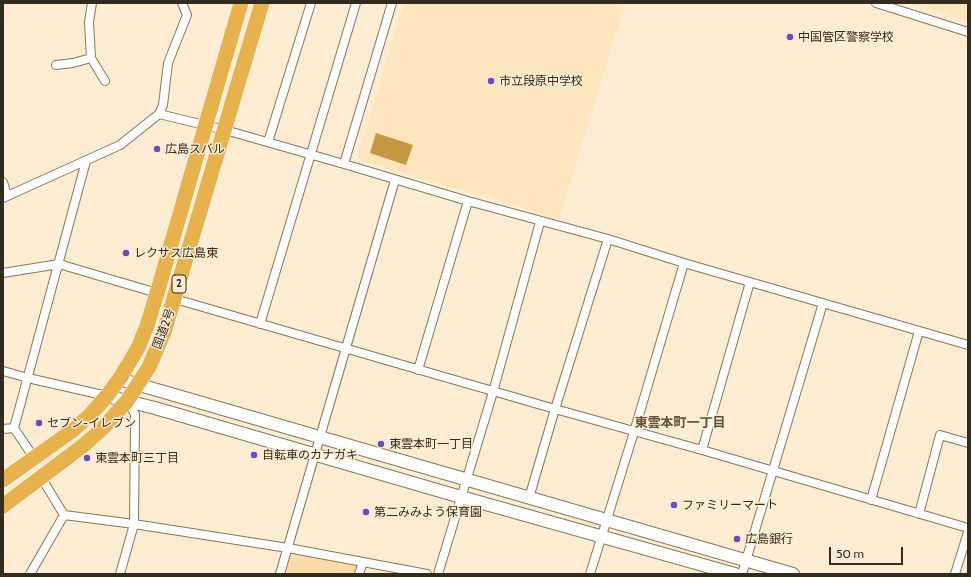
<!DOCTYPE html>
<meta charset="utf-8">
<style>
body{margin:0}
#map{position:relative;width:971px;height:577px;overflow:hidden;background:#feedd3;font-family:Cabin,sans-serif}
canvas{display:block}
.frame{position:absolute;inset:0;border:4px solid #322b1e;pointer-events:none}
.scale{position:absolute;left:829px;top:547px;width:74px;height:18px;box-sizing:border-box;border:2px solid #322b1e;border-top:0;padding-left:5px;font-size:12px;line-height:14px;white-space:nowrap;color:#322b1e;-webkit-text-stroke:3px #feedd3;paint-order:stroke}
</style>
<div id="map">
<canvas width="971" height="577"></canvas>
<div class="frame"></div>
<div class="scale">50 m</div>
</div>
<script>
const g = document.querySelector('canvas').getContext('2d');
g.lineJoin = 'round';
function fill(path, color) { g.fillStyle = color; g.fill(path, 'evenodd'); }
const toPath = rows => new Path2D(rows.map(r => 'M' + r).join(''));
function stroke(path, color, width, dash) { g.strokeStyle = color; g.lineWidth = width; g.lineCap = dash ? 'butt' : 'round'; g.setLineDash(dash || []); g.stroke(path); }
function drawText(font, color, halo, rows, align = 'center') {
  g.font = font + ' Cabin,"Noto Sans JP",sans-serif'; g.lineWidth = 3; g.setLineDash([]); g.textBaseline = 'middle'; g.strokeStyle = halo; g.fillStyle = color; for (const [text, x, y, turn = 0] of rows) {
    g.save(); g.translate(x, y); g.rotate((+turn || 0) * Math.PI / 180); g.textAlign = isNaN(turn) ? turn : align; if (halo) g.strokeText(text, 0, 0); g.fillText(text, 0, 0); g.restore();
  }
}
fill(toPath([
 [404,3,613,3,624,6,559,219,360,160,358,156],
 [908,3,968,3,968,18,964,20]
]), '#fde5bd');
fill(toPath([
 [295,555,355,564,358,569,357,574,285,574,290,559]
]), '#fbdca8');
fill(toPath([
 [376,133,413,145,406,165,370,153]
]), '#c69741');
const street = toPath([
 [92,3,89,22,91,58,105,81],
 [876,3,968,32],
 [56,65,73,63,91,58],
 [159,114,225,130,344,164,468,201,608,239,684,263,968,345],
 [268,142,311,3],
 [344,164,392,3],
 [3,182,7,196],
 [3,198,120,145,159,114,163,105,168,63,187,15,182,3],
 [3,273,59,264,157,293],
 [175,299,555,409,702,450,968,528],
 [260,324,356,3],
 [418,370,468,201],
 [3,371,28,378,107,396],
 [3,429,14,428],
 [702,450,750,282],
 [34,458,14,428,86,161],
 [529,498,555,409,608,239],
 [871,500,919,331],
 [919,514,940,435,968,443],
 [64,515,134,524,288,548,427,574],
 [30,574,64,515,41,477],
 [120,574,134,524,135,418,135,414,127,401],
 [280,574,395,180],
 [359,574,363,562],
 [438,574,493,392,540,222],
 [590,574,634,432,684,263],
 [742,574,823,303],
 [955,574,968,532]
]);
const secondary = toPath([
 [119,379,793,574],
 [107,396,155,408,461,497,735,574]
]);
const highway = toPath([
 [3,480,72,431,90,415,106,397,120,378,138,348,147,326,157,293,241,3],
 [3,506,84,445,103,428,127,401,149,367,164,332,262,3]
]);
stroke(street, '#887658', 10);
stroke(secondary, '#887658', 14);
stroke(highway, '#fff', 16);
stroke(street, '#fff', 8);
stroke(secondary, '#fff', 12);
stroke(highway, '#e7b14c', 15);
for (const [x, y, r, color] of [
 [790,37,4,"#694bc4"],
 [491,81,4,"#694bc4"],
 [157,149,4,"#694bc4"],
 [126,253,4,"#694bc4"],
 [39,423,4,"#694bc4"],
 [381,444,4,"#694bc4"],
 [254,455,4,"#694bc4"],
 [87,458,4,"#694bc4"],
 [674,505,4,"#694bc4"],
 [366,512,4,"#694bc4"],
 [737,539,4,"#694bc4"]
]) { const dot = new Path2D(); dot.arc(x, y, r, 0, 2 * Math.PI); g.fillStyle = color; g.fill(dot); stroke(dot, '#feedd3', 1.5); }
for (const [x, y, w] of [
 [179,284,14]
]) { const box = new Path2D(); box.roundRect(x - w / 2, y - 9, w, 18, 3); g.fillStyle = '#feedd3'; g.fill(box); stroke(box, '#322b1e', 1); }
drawText('bold 11px', '#322b1e', null, [
 ["2",179,284]
]);
drawText('12px', '#322b1e', '#feedd3', [
 ["中国管区警察学校",798,37],
 ["市立段原中学校",499,81],
 ["広島スバル",165,149],
 ["レクサス広島東",134,253],
 ["セブン-イレブン",47,423],
 ["東雲本町一丁目",389,444],
 ["自転車のカナガキ",262,455],
 ["東雲本町三丁目",95,458],
 ["ファミリーマート",682,505],
 ["第二みみよう保育園",374,512],
 ["広島銀行",745,539]
], 'left');
drawText('12px', '#322b1e', '#feedd3', [
 ["国道2号",164,329,-70]
]);
drawText('bold 13px', '#635235', '#feedd3', [
 ["東雲本町一丁目",680,423]
]);
</script>
